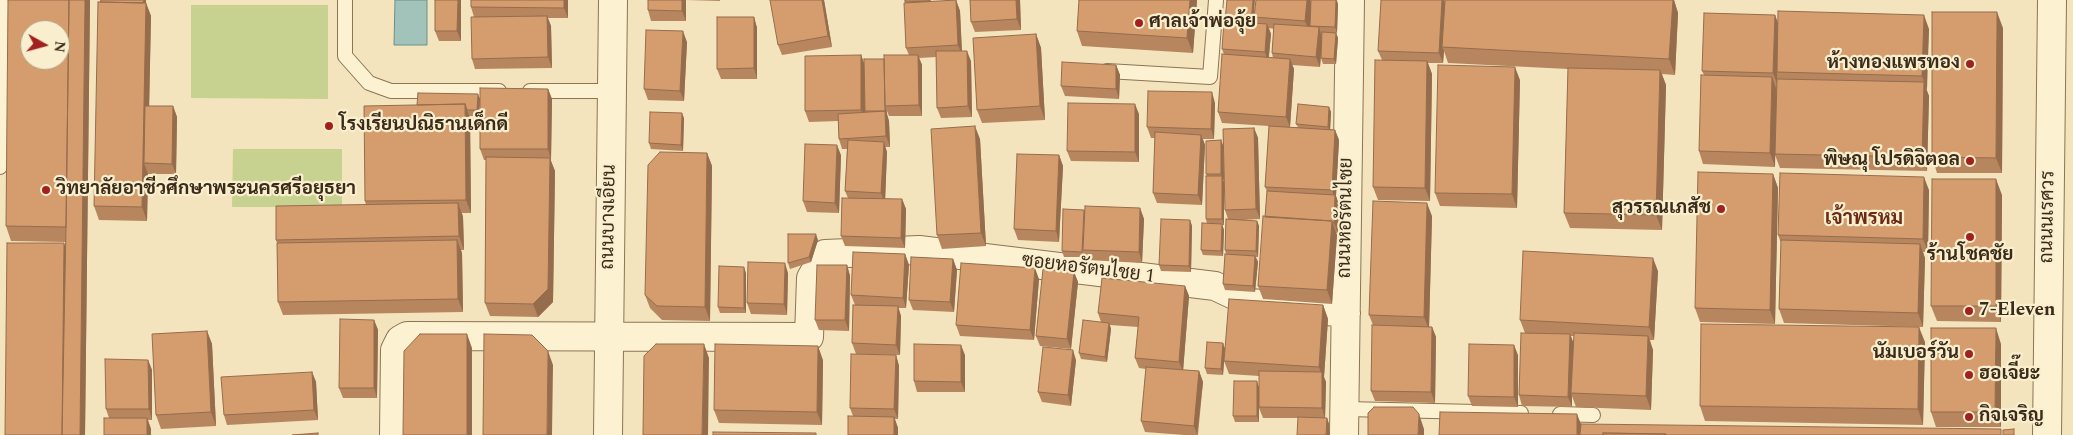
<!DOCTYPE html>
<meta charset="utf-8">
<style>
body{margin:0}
#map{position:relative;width:2073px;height:435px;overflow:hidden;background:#f3e4bd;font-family:Spectral,serif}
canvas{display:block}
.north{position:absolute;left:20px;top:20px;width:50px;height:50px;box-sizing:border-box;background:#f9eecd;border:1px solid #ada085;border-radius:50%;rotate:97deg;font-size:14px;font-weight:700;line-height:20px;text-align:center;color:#3a2b1a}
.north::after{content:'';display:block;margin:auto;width:18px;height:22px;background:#a2201d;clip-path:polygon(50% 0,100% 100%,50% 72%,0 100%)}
</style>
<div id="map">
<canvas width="2073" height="435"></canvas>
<div class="north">N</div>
</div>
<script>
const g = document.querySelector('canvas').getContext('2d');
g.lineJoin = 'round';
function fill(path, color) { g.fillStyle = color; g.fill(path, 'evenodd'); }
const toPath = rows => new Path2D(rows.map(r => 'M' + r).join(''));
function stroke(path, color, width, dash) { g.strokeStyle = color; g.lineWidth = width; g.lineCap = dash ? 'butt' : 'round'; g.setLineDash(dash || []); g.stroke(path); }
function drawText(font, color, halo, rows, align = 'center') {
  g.font = font + ' Spectral,Sarabun,serif'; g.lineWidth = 4.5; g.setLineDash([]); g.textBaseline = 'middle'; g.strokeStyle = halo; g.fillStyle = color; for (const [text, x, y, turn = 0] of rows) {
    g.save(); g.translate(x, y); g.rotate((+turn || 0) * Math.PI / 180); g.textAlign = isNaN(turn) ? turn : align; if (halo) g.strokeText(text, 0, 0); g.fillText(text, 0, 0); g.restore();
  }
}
fill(toPath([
 [191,5,328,5,328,99,191,98],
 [233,149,342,149,342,207,232,207]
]), '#c8d290');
const water = toPath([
 [395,0,427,0,427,45,394,45,395,0]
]);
fill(water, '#a1c3ba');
stroke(water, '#679289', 1);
const service = toPath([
 [345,0,345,56,369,83,391,91,499,91],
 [1107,71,1210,77,1216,0],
 [530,91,612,91],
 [0,167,5,0],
 [1345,409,1521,413],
 [1560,414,1593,415]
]);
const minor = toPath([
 [394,435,395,350,400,340,407,336,809,337,811,278,825,254,919,250,1215,286,1251,303,1346,313],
 [608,435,613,0],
 [1344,435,1350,0]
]);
const tertiary = toPath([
 [2047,435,2052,0]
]);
stroke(service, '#8c7454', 16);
stroke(minor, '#8c7454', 30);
stroke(tertiary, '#8c7454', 30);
stroke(service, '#fcf1d1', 14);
stroke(minor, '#fcf1d1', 28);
stroke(tertiary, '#fcf1d1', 28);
fill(toPath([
 [90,0,85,435,5,435,65,246,66,242,11,241,6,226],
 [101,0,146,0,146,3,151,16,149,106,173,106,177,117,176,174,148,174,147,221,99,220,94,206],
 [461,0,461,41,439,41,435,31],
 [471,0,568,0,568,18,548,18,551,26,552,68,475,69,472,59,474,17,471,7],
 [648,0,720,0,720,1,686,0,686,21,651,21,648,10],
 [824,0,832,47,782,55,778,45],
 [905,0,931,0,931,2,956,0,960,11,962,51,971,61,972,117,941,118,937,108,936,57,919,58,922,65,922,116,889,116,887,111,887,116,889,121,890,147,885,147,887,152,885,199,902,199,906,209,905,248,845,246,841,236,848,198,845,191,847,149,842,149,839,139,838,121,809,122,805,111,861,55,864,64,884,59,909,55,906,48],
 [970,0,1020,0,1021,30,975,32,971,22],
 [1079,0,1197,0,1193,53,1082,46,1077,31],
 [1310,0,1311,3,1311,0,1337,0,1338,4,1337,33,1336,33,1338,38,1336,64,1323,64,1321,58,1322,44,1320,67,1292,65,1294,69,1290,127,1298,127,1296,124,1329,107,1331,112,1330,129,1335,130,1339,140,1336,196,1339,205,1338,233,1336,233,1337,235,1332,304,1263,299,1258,286,1265,217,1267,191,1265,187,1269,126,1222,123,1218,112,1224,54,1222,49,1225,21,1257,23,1254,17],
 [1269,28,1274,29,1272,53,1273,58,1269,57,1271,34],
 [1445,0,1674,0,1678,13,1675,75,1662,74,1666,85,1662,230,1570,228,1564,213,1568,69,1448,63,1444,51,1443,63,1428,63,1432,74,1430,201,1378,200,1373,187,1382,60,1378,51,1445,1],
 [1775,15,1778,23,1929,29,1926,90,1929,96,1927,171,1780,168,1775,155,1775,167,1703,164,1699,151,1704,75,1702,71],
 [754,17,757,28,757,79,721,79,717,69],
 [2003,28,2002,173,1937,173,1932,157],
 [1036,34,1041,48,1045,120,982,123,977,110],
 [687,42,684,101,648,100,644,89],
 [1116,65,1120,75,1119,99,1065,96,1061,86],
 [1520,80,1517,208,1440,206,1435,193],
 [548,89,552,99,551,160,550,160,555,171,553,302,538,317,490,316,485,303,486,160,484,160,480,149],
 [480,99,479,116,469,116,470,118,471,213,462,213,463,217,464,250,461,250,462,253,463,312,283,315,278,302,277,243,276,240,366,205,365,201,417,105],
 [1215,103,1214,139,1203,139,1205,145,1202,205,1157,203,1153,193,1155,138,1151,138,1147,127],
 [1139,114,1139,162,1071,161,1067,151],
 [684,118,683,151,651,149,649,143],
 [1254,128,1258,138,1260,219,1243,220,1257,221,1259,226,1258,257,1256,257,1258,262,1255,292,1225,290,1223,284,1225,254,1226,254,1225,250,1226,219,1228,219,1225,210,1224,167,1224,180,1223,180,1224,182,1224,225,1222,225,1224,230,1223,256,1203,255,1201,250,1202,223,1207,224,1206,219,1206,176,1207,176,1206,174,1206,141,1221,140,1223,145,1223,129],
 [980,139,986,246,942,249,937,235],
 [707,153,712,166,710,321,662,320,650,308,645,295],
 [841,155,839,213,807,212,803,201],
 [1059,155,1063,166,1059,242,1018,240,1014,229],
 [1773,174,1778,188,1775,324,1700,322,1695,308],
 [1929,190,1928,252,1923,252,1925,258,1923,327,1784,323,1779,309,1781,243,1778,235],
 [2002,195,2001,322,1937,321,1931,306],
 [1140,208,1144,219,1142,263,1087,260,1084,255,1084,257,1064,257,1062,251,1084,210],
 [1432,216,1429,327,1432,327,1436,337,1435,403,1375,401,1371,391,1373,325,1369,315],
 [1190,220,1192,226,1191,272,1161,271,1159,265],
 [818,240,811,262,790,269,788,263],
 [905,254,909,265,906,308,898,308,901,316,900,355,856,354,852,343,855,305,851,295],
 [953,259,957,270,954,312,913,310,909,300],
 [847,265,850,276,849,331,819,330,815,320],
 [1658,271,1654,340,1650,340,1653,350,1651,410,1576,407,1572,396,1572,407,1522,406,1519,395,1525,333,1520,320],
 [1571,336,1574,336,1574,344],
 [1074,272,1078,282,1071,349,1040,346,1036,336],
 [746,273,746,313,720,313,718,307],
 [788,273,787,315,751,314,747,303],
 [1039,279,1034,340,960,336,956,325],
 [1185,286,1189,296,1183,370,1199,371,1203,382,1198,435,1184,435,1145,432,1141,421,1146,369,1139,368,1135,358,1138,327,1110,325,1111,329,1107,362,1081,359,1079,353,1101,322,1098,313],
 [1323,305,1328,319,1324,377,1326,382,1325,418,1327,418,1329,424,1298,418,1263,418,1259,408,1259,422,1235,422,1233,416,1259,387,1259,376,1229,374,1224,361],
 [374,320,378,330,377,398,343,398,339,388],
 [207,331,212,344,216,426,161,429,156,415],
 [1925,342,1923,425,1705,421,1700,406],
 [1223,343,1225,349,1223,375,1207,374,1205,368],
 [2001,344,2001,427,1936,427,1931,412],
 [896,355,899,366,898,419,895,419,898,428,898,435,848,435,853,416,850,408],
 [965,355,965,392,917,392,914,381],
 [1518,355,1518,407,1472,406,1468,396],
 [148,360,152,370,152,420,148,420,151,429,151,435,109,418,106,409],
 [823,360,822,425,719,423,714,410],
 [1076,360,1071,406,1042,402,1038,392],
 [312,372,316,382,318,420,227,425,224,415]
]), '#b7865f');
fill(toPath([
 [85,0,90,0,85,435,80,435],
 [144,0,146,0,146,3,151,16,148,164,144,163,148,174,147,221,142,207],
 [458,0,461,0,461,41,457,31],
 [564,0,568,0,568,18,564,8],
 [682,0,686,0,686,21,682,11],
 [822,0,824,0,832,47,828,36],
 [956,0,960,11,962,55,958,45],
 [1016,0,1020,0,1021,30,1017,19],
 [1190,0,1197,0,1193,53,1187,38],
 [1253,0,1255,0,1253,29,1251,24],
 [1307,0,1310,0,1312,3,1309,31,1305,21],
 [1336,0,1338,4,1337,33,1335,27],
 [1442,0,1444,0,1446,4,1442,47,1444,51,1443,63,1439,53],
 [1673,0,1674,0,1678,13,1675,75,1669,59],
 [1997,12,2003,28,2002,173,1996,158],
 [1775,15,1779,26,1777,72,1777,83,1773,73],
 [1924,15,1929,29,1927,90,1922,76],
 [547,16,551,26,552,68,548,57],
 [754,17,757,28,757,79,754,68],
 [1267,24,1271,34,1268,63,1265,52],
 [1319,27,1322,38,1320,67,1316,57],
 [683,31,687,42,684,101,680,91],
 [1336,33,1338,38,1336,64,1334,59],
 [1036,34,1041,48,1045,120,1040,106],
 [967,51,971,61,972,117,968,106],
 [861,55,865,65,865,121,861,110],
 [918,55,922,65,922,116,919,105],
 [1290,59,1294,69,1290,127,1286,117],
 [1427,61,1432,74,1430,201,1425,188],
 [1116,65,1120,75,1119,99,1116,89],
 [1515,67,1520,80,1517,208,1512,194],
 [1660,70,1666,85,1662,230,1656,215],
 [1772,77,1777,91,1775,167,1770,153],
 [1924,82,1929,96,1927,171,1922,157],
 [548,89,552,99,551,160,548,149],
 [1212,92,1215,103,1214,139,1211,129],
 [478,94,480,99,479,116,477,110],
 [465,104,470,118,471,213,466,200],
 [1135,104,1139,114,1139,162,1135,152],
 [173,106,177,117,176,174,172,164],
 [885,106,889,121,890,147,886,136],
 [1329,107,1331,112,1330,132,1328,127],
 [682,113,684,118,683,151,681,145],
 [975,126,980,139,986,246,981,233],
 [1254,128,1258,138,1260,219,1256,209],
 [1335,130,1339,140,1336,196,1339,205,1338,233,1334,223,1335,200,1332,190],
 [1201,135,1205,145,1202,205,1198,195],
 [1221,140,1223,146,1224,180,1221,174],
 [884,142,887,152,885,204,881,193],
 [837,145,841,155,839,213,835,203],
 [707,153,712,166,710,321,705,307],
 [1059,155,1063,166,1059,242,1056,231],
 [550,158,555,171,553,302,538,317,533,304],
 [1773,174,1778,188,1775,324,1770,310],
 [1222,176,1224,182,1224,225,1222,219],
 [1924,177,1929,190,1928,252,1923,239],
 [1996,179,2002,195,2001,322,1996,306],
 [902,199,906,209,905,248,901,238],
 [458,203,463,217,464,250,459,236],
 [1427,203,1432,216,1429,330,1424,317],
 [1140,208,1144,219,1142,263,1139,252],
 [1190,220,1192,226,1191,272,1189,266],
 [1257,221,1259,226,1258,257,1256,251],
 [1332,221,1337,235,1332,304,1327,290],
 [1222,224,1224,230,1223,256,1221,251],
 [816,234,818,240,811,262,809,257],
 [457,240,462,253,463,312,458,299],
 [64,243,70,258,67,435,62,435],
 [1920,244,1925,258,1923,327,1918,313],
 [905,254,909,265,906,308,903,298],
 [1255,256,1258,262,1255,292,1253,286],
 [1653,258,1658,271,1654,340,1649,327],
 [953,259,957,270,954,312,950,302],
 [785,263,788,273,787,315,784,304],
 [847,265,850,276,849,331,845,320],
 [744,267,746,273,746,313,744,308],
 [1035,268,1039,279,1034,340,1030,330],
 [1074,272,1078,282,1071,349,1067,339],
 [1185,286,1189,296,1183,372,1179,362],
 [1323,305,1328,319,1324,377,1326,382,1325,419,1322,408,1322,376,1319,367],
 [898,306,901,316,900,355,896,345],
 [374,320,378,330,377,398,374,388],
 [1109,323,1111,329,1107,362,1105,357],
 [1432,327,1436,337,1435,403,1431,392],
 [1919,327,1925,342,1923,425,1918,409],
 [1996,328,2001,344,2001,427,1995,412],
 [207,331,212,344,216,426,211,412],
 [467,334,472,348,472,435,467,435],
 [1570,334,1574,345,1571,393,1572,396,1572,407,1568,397],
 [1648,336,1653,350,1651,410,1646,396],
 [1223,343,1225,349,1223,375,1221,369],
 [704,344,709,358,708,435,702,435],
 [961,345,965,355,965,392,961,382],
 [1514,345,1518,355,1518,407,1514,397],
 [818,346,823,360,822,425,817,412],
 [1073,350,1076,360,1071,406,1068,395],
 [548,351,553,365,552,435,547,435],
 [896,355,899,366,898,419,894,409],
 [148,360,152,370,152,420,149,409],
 [1199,371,1203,382,1197,435,1194,426],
 [312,372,316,382,318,420,314,410],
 [1257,381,1259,387,1259,422,1257,416],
 [1419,414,1424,429,1424,435,1418,435],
 [1577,414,1583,429,1583,435,1577,435],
 [894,417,898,428,898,435,894,435],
 [147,418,151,429,151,435,147,435],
 [1327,418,1329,424,1329,435,1326,435]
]), '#956d4d');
const building = toPath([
 [8,0,69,0,66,227,6,226,8,0],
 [30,30,60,30,60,60,30,60,30,30],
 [69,0,85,0,80,435,62,435,66,226,66,227,69,0],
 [101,0,144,0,143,3,100,2,101,0],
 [435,0,458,0,457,31,435,31,435,0],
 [471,0,564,0,564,8,471,7,471,0],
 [648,0,682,0,682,11,648,10,648,0],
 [770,0,822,0,828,36,778,45,770,0],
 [905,0,929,0,929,1,905,2,905,0],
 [956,0,958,45,906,48,904,3,956,0],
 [970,0,1016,0,1017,19,971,22,970,0],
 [1079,0,1190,0,1187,38,1077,31,1079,0],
 [1227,0,1253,0,1251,23,1225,21,1227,0],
 [1256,0,1307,0,1305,21,1254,17,1256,0],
 [1311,0,1336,0,1335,27,1310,26,1311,0],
 [1381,0,1442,0,1439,53,1378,51,1381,0],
 [1445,0,1673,0,1669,59,1442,47,1445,0],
 [98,2,146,3,142,207,94,206,98,2],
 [1778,11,1924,15,1922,76,1777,72,1778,11],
 [1932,12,1997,12,1996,158,1932,157,1932,12],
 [1704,13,1775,15,1773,73,1702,71,1704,13],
 [547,16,548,57,472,59,471,17,547,16],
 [717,17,754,17,754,68,717,69,717,17],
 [1224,21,1267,24,1265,52,1222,49,1224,21],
 [1274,24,1319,27,1316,57,1272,53,1274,24],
 [646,30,683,31,680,91,644,89,646,30],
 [1322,32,1336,33,1334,59,1321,58,1322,32],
 [1036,34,1040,106,977,110,973,38,1036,34],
 [936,51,967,51,968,106,937,108,936,51],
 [1222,54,1290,59,1286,117,1218,112,1222,54],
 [861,55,861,110,805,111,805,56,861,55],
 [884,55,918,55,919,105,885,106,884,55],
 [864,59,884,59,885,111,865,111,864,59],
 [1375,60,1427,61,1425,188,1373,187,1375,60],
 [1062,62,1116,65,1116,89,1061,86,1062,62],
 [1438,65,1515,67,1512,194,1435,193,1438,65],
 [1568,68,1660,70,1656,215,1564,213,1568,68],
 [1701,75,1772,77,1770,153,1699,151,1701,75],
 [1777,79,1924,82,1922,157,1775,154,1777,79],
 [480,88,548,89,548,149,480,149,480,88],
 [1148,91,1212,92,1211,129,1147,127,1148,91],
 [418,93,478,94,477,110,467,110,465,104,417,105,418,93],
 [1068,103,1135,104,1135,152,1067,151,1068,103],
 [465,104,466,200,365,201,364,106,465,104],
 [1298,104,1329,107,1328,127,1296,124,1298,104],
 [145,106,173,106,172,164,144,163,145,106],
 [885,111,886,136,839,139,838,114,885,111],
 [650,112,682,113,681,145,649,143,650,112],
 [975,126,981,233,937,235,931,129,975,126],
 [1269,126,1335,130,1332,190,1265,187,1269,126],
 [1254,128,1256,209,1225,210,1223,129,1254,128],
 [1155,132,1201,135,1198,195,1153,193,1155,132],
 [848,140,884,142,881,193,845,191,848,140],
 [1221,140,1221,174,1206,174,1206,141,1221,140],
 [805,144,837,145,835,203,803,201,805,144],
 [660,152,707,153,705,307,657,306,645,295,648,165,660,152],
 [1017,154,1059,155,1056,231,1014,229,1017,154],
 [486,157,550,158,548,289,533,304,485,303,486,157],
 [1698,172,1773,174,1770,310,1695,308,1698,172],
 [1780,173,1924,177,1923,239,1778,235,1780,173],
 [1206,176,1222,176,1222,219,1206,219,1206,176],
 [1932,179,1996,179,1996,306,1931,306,1932,179],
 [1267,191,1335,195,1334,223,1332,222,1332,221,1265,217,1267,191],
 [842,198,902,199,901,238,841,236,842,198],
 [1373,201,1427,203,1424,317,1369,315,1373,201],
 [458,203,459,236,276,240,276,206,458,203],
 [1085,206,1140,208,1139,252,1083,250,1085,206],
 [1063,209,1084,210,1082,252,1062,251,1063,209],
 [1263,216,1332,221,1327,290,1258,286,1263,216],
 [1161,219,1190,220,1189,266,1159,265,1161,219],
 [1226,219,1257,221,1256,251,1225,250,1226,219],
 [1202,223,1222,224,1221,251,1201,250,1202,223],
 [788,234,816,234,809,257,788,263,788,234],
 [457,240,458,299,278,302,277,243,457,240],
 [1781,240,1920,244,1918,313,1779,309,1781,240],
 [7,243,64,243,62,435,5,435,7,243],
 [1523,251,1653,258,1649,327,1520,320,1523,251],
 [853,252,905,254,903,298,851,295,853,252],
 [1225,254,1255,256,1253,286,1223,284,1225,254],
 [911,257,953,259,950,302,909,300,911,257],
 [748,262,785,263,784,304,747,303,748,262],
 [961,263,1035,268,1030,330,956,325,961,263],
 [817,265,847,265,845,320,815,320,817,265],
 [719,266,744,267,744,308,718,307,719,266],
 [1043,269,1074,272,1067,339,1036,336,1043,269],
 [1102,278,1185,286,1179,362,1135,358,1139,317,1098,313,1102,278],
 [1229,299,1323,305,1319,367,1224,361,1229,299],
 [853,305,898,306,896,345,852,343,853,305],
 [340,319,374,320,374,388,339,388,340,319],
 [1083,320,1109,323,1105,357,1079,353,1083,320],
 [1701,324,1919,327,1918,409,1700,406,1701,324],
 [1372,325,1432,327,1431,392,1371,391,1372,325],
 [1931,328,1996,328,1995,412,1931,412,1931,328],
 [207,331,211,412,156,415,152,334,207,331],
 [1521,333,1570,334,1568,397,1519,395,1521,333],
 [1574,333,1648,336,1646,396,1571,393,1574,333],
 [420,334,467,334,467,435,403,435,404,351,420,334],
 [484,334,532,335,548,351,547,435,483,435,484,334],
 [1207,342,1223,343,1221,369,1205,368,1207,342],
 [656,344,704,344,702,435,643,435,644,356,656,344],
 [715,344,818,346,817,412,714,410,715,344],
 [914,344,961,345,961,382,914,381,914,344],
 [1469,344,1514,345,1514,397,1468,396,1469,344],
 [1043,347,1073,350,1068,395,1038,392,1043,347],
 [851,354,896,355,894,409,850,408,851,354],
 [105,359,148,360,149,409,106,409,105,359],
 [1146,367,1199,371,1194,426,1141,421,1146,367],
 [1259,371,1322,372,1322,408,1259,407,1259,371],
 [312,372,314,410,224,415,221,377,312,372],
 [1234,381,1257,381,1257,416,1233,416,1234,381],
 [1374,407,1413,407,1419,414,1418,435,1368,435,1368,413,1374,407],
 [1440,412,1577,414,1577,435,1439,435,1440,412],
 [848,416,894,417,894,435,848,435,848,416],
 [1298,417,1327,418,1326,435,1297,435,1298,417],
 [104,418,147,418,147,435,104,435,104,418],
 [1581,424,2001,429,2001,435,1667,435,1666,434,1603,433,1603,435,1580,435,1581,424],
 [2014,429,2014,435,2003,435,2003,430,2014,429],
 [713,432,816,433,816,435,713,435,713,432],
 [318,433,318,435,292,435,318,433],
 [1603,433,1666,434,1666,435,1603,435,1603,433]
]);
fill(building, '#d59c6e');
stroke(building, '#956d4d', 1);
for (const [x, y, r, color] of [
 [1139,23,5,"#a2201d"],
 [1970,64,5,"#a2201d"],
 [329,126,5,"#a2201d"],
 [1970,161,5,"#a2201d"],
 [46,190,5,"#a2201d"],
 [1721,209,5,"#a2201d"],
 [1970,237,5,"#a2201d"],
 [1969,311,5,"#a2201d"],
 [1969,354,5,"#a2201d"],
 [1969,375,5,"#a2201d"],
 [1969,417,5,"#a2201d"]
]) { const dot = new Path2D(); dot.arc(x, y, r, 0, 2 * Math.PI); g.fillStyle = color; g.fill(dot); stroke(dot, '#f9eecd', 2); }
drawText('bold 19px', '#3a2b1a', '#f9eecd', [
 ["ศาลเจ้าพ่อจุ้ย",1149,23],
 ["ห้างทองแพรทอง",1960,64,"right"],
 ["โรงเรียนปณิธานเด็กดี",339,126],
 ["พิษณุ โปรดิจิตอล",1960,161,"right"],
 ["วิทยาลัยอาชีวศึกษาพระนครศรีอยุธยา",56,190],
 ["สุวรรณเภสัช",1711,209,"right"],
 ["ร้านโชคชัย",1970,256,"center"],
 ["7-Eleven",1979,311],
 ["นัมเบอร์วัน",1959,354,"right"],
 ["ฮอเจี๊ยะ",1979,375],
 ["กิจเจริญ",1979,417]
], 'left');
drawText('19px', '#3a2b1a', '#f9eecd', [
 ["ถนนบางเอียน",610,217,-89],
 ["ถนนนเรศวร",2049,217,-89],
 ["ถนนหอรัตนไชย",1347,218,-89],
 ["ซอยหอรัตนไชย 1",1088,270,7]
]);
drawText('bold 20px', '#6b2a15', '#f9eecd', [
 ["เจ้าพรหม",1864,220]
]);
</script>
